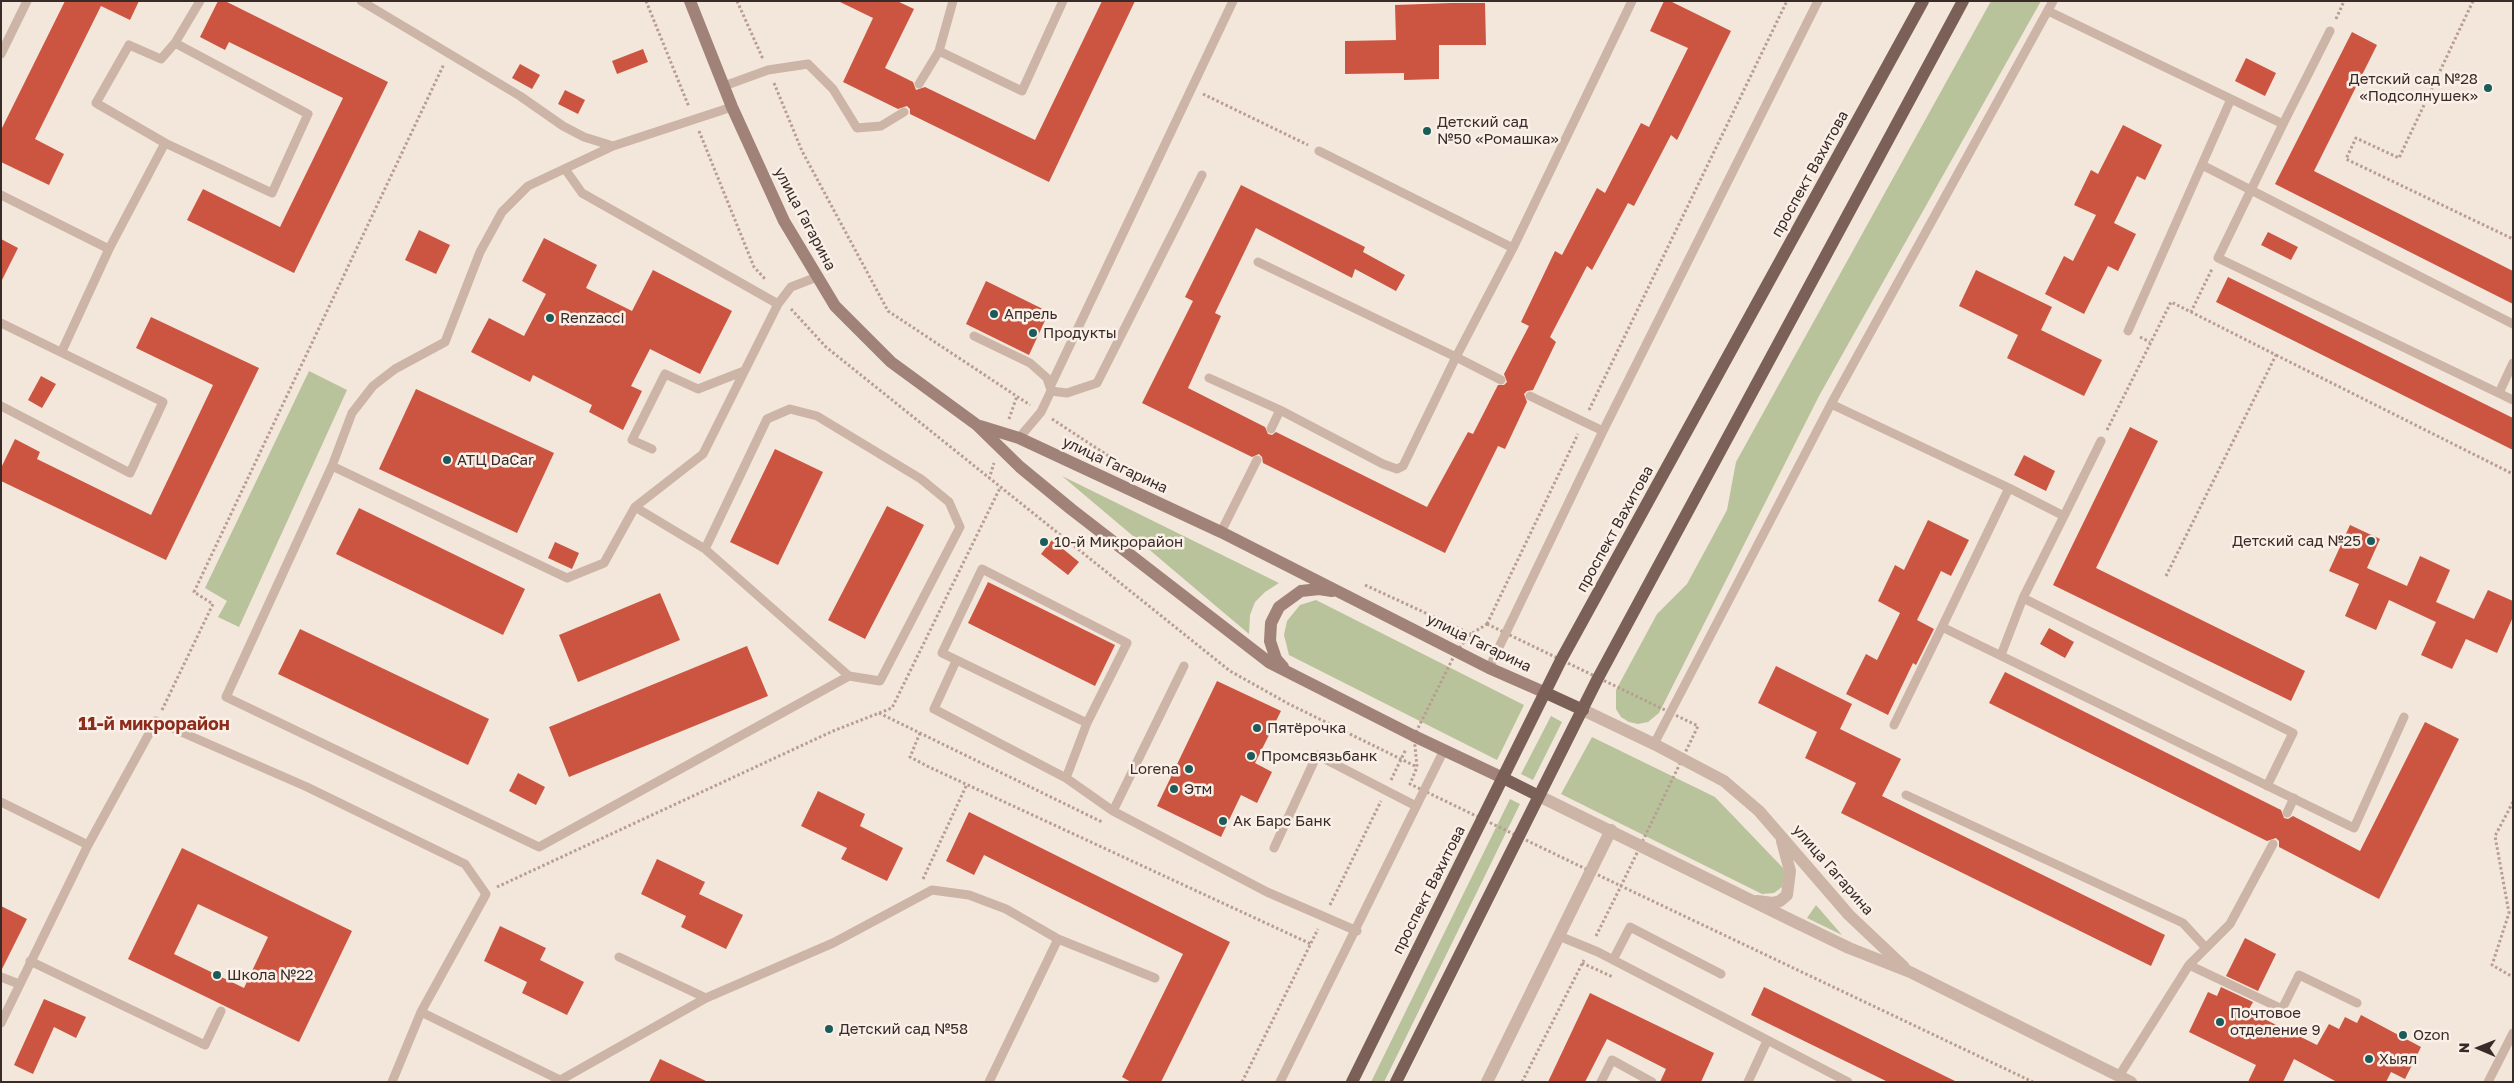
<!DOCTYPE html>
<meta charset="utf-8">
<style>
body{margin:0}
#map{position:relative;width:2514px;height:1083px;overflow:hidden;background:#f3e6db;font-family:"Golos Text",sans-serif}
canvas{display:block}
.frame{position:absolute;inset:0;border:2px solid #382b28;pointer-events:none}
.north{position:absolute;left:2454px;top:1023px;width:50px;height:50px;-webkit-text-stroke:4px #faf0e8;paint-order:stroke;rotate:271deg;font-size:14px;font-weight:700;line-height:20px;text-align:center;color:#382b28}
.north::after{content:'';display:block;margin:auto;width:18px;height:22px;background:#382b28;clip-path:polygon(50% 0,100% 100%,50% 72%,0 100%)}
</style>
<div id="map">
<canvas width="2514" height="1083"></canvas>
<div class="frame"></div>
<div class="north">N</div>
</div>
<script>
const g = document.querySelector('canvas').getContext('2d');
g.lineJoin = 'round';
function fill(path, color) { g.fillStyle = color; g.fill(path, 'evenodd'); }
const toPath = rows => new Path2D(rows.map(r => 'M' + r).join(''));
function stroke(path, color, width, dash) { g.strokeStyle = color; g.lineWidth = width; g.lineCap = dash ? 'butt' : 'round'; g.setLineDash(dash || []); g.stroke(path); }
function drawText(font, color, halo, rows, align = 'center') {
  g.font = font + ' "Golos Text",sans-serif'; g.lineWidth = 5; g.setLineDash([]); g.textBaseline = 'middle'; g.strokeStyle = halo; g.fillStyle = color; for (const [text, x, y, turn = 0] of rows) {
    g.save(); g.translate(x, y); g.rotate((+turn || 0) * Math.PI / 180); g.textAlign = isNaN(turn) ? turn : align; if (halo) g.strokeText(text, 0, 0); g.fillText(text, 0, 0); g.restore();
  }
}
fill(toPath([
 [1991,1,2041,1,1819,396,1659,713,1648,722,1638,724,1629,722,1621,717,1616,709,1616,690,1657,614,1687,584,1727,510,1736,462],
 [309,371,347,390,239,627,218,617,227,601,205,588],
 [1062,476,1279,583,1265,592,1255,602,1250,615,1249,634],
 [1316,600,1524,705,1497,760,1289,655,1284,635,1287,621,1300,605],
 [1551,716,1562,722,1533,780,1521,774],
 [1592,737,1715,797,1783,868,1785,872,1782,887,1774,893,1762,894,1561,794],
 [1510,799,1520,804,1384,1082,1371,1082],
 [1816,905,1842,935,1807,918]
]), '#b9c39b');
fill(toPath([
 [65,1,139,1,130,20,101,6,35,139,64,154,49,185,1,162,1,130],
 [218,1,225,1,388,82,294,273,187,220,203,189,280,227,343,98,229,42,225,50,200,37],
 [838,1,897,1,914,9,885,68,913,82,916,90,925,87,1035,140,1102,1,1135,1,1049,182,910,114,910,109,907,106,898,109,843,82,873,18],
 [1664,1,1670,1,1731,31,1677,140,1671,135,1634,206,1628,203,1592,270,1587,266,1550,337,1556,342,1533,390,1527,391,1524,394,1527,402,1505,449,1498,446,1445,553,1263,463,1262,457,1259,454,1252,457,1142,403,1193,301,1185,297,1241,185,1365,247,1363,252,1405,275,1396,291,1355,269,1352,278,1256,228,1215,313,1221,316,1188,388,1265,427,1268,434,1272,435,1276,432,1427,507,1468,432,1473,434,1498,385,1504,385,1507,382,1504,374,1529,326,1521,322,1555,251,1562,255,1597,188,1605,193,1641,123,1649,127,1688,48,1650,31],
 [1451,3,1485,3,1486,45,1439,45,1439,79,1404,80,1404,73,1345,74,1345,41,1396,40,1395,5],
 [2352,32,2377,45,2314,171,2513,271,2513,304,2275,184],
 [643,49,648,62,617,74,612,61],
 [2246,58,2276,73,2265,96,2235,81],
 [520,64,540,75,532,89,512,78],
 [565,90,585,100,578,114,558,104],
 [2123,125,2162,145,2145,180,2137,176,2114,223,2136,234,2118,271,2108,266,2084,314,2045,294,2064,256,2073,261,2096,215,2074,205,2091,170,2098,174],
 [419,230,450,245,436,274,405,260],
 [2268,232,2298,247,2291,260,2261,245],
 [544,238,597,265,586,288,632,311,653,270,732,311,700,374,650,349,631,386,642,391,623,430,589,412,592,405,533,375,530,382,471,352,489,318,524,336,546,294,522,281],
 [1,239,18,248,1,282],
 [1976,270,2052,307,2041,330,2102,360,2084,396,2007,358,2018,335,1959,306],
 [2228,277,2513,418,2513,450,2216,302],
 [986,281,1049,312,1029,355,966,324],
 [151,317,259,368,166,560,1,481,1,468,15,439,40,452,37,459,151,515,213,385,136,348],
 [41,376,56,384,42,408,28,400],
 [416,389,554,453,517,533,379,469],
 [2130,427,2158,441,2096,568,2305,671,2291,701,2053,585],
 [775,449,823,472,778,565,730,542],
 [2024,455,2055,471,2046,491,2014,475],
 [887,506,924,525,865,639,828,620],
 [359,508,525,589,503,635,336,554],
 [1928,520,1969,540,1951,576,1941,571,1917,620,1934,629,1916,665,1913,663,1888,715,1846,694,1866,654,1877,660,1900,613,1878,601,1895,565,1904,570],
 [2350,525,2380,539,2367,568,2407,586,2420,556,2450,570,2436,602,2474,619,2488,590,2513,601,2513,617,2497,653,2466,639,2452,669,2421,655,2436,622,2389,600,2376,630,2345,616,2359,584,2329,571],
 [1052,540,1079,562,1068,575,1041,554],
 [555,542,579,553,572,569,548,558],
 [988,582,1115,645,1095,686,968,623],
 [660,593,680,640,578,682,559,635],
 [2049,628,2074,642,2065,658,2040,644],
 [300,629,489,719,468,765,278,674],
 [747,646,768,696,569,777,549,727],
 [1776,666,1852,704,1840,729,1901,759,1882,796,2165,935,2151,966,1841,813,1856,783,1805,758,1817,732,1758,703],
 [2005,672,2281,810,2284,818,2288,819,2293,816,2360,851,2425,722,2459,739,2379,899,2279,847,2279,841,2276,838,2267,841,1989,703],
 [1217,681,1281,711,1255,763,1272,772,1257,803,1241,795,1221,837,1157,806],
 [518,773,545,787,536,805,509,791],
 [818,791,865,814,860,826,903,848,887,881,841,859,847,848,801,826],
 [969,812,1230,942,1161,1082,1131,1082,1122,1077,1183,954,984,855,974,875,946,861],
 [182,848,352,931,299,1042,128,959],
 [198,904,268,937,244,988,174,954],
 [657,859,705,882,699,894,743,915,726,949,681,927,686,916,641,894],
 [1,906,27,919,1,971],
 [500,926,546,948,540,960,584,982,567,1015,522,993,527,982,484,961],
 [2245,938,2276,954,2258,991,2226,976],
 [1764,987,1957,1082,1888,1082,1751,1015],
 [2221,987,2253,1002,2248,1011,2317,1045,2329,1024,2339,1029,2345,1017,2357,1023,2361,1015,2421,1047,2405,1079,2391,1072,2386,1082,2337,1082,2294,1059,2283,1082,2248,1082,2256,1065,2189,1032,2208,992,2217,996],
 [1590,993,1714,1053,1701,1082,1660,1082,1666,1069,1607,1039,1585,1082,1548,1082],
 [44,999,86,1017,76,1038,54,1027,33,1074,14,1065],
 [660,1059,708,1082,649,1082]
]), '#cc5541');
stroke(toPath([
 [646,1,689,107],
 [737,1,763,59],
 [2473,1,2399,158,2356,138,2346,159,2513,239],
 [2336,19,2344,1],
 [774,83,802,151,888,311,1030,405],
 [1203,94,1308,145],
 [699,131,754,267,766,280],
 [791,309,826,347,1230,671,1289,704,1417,767],
 [2140,337,2150,342],
 [2276,355,2513,474],
 [1589,410,1787,1],
 [1009,419,1017,396],
 [1052,419,1133,472],
 [2107,430,2171,302,2191,312,2212,269],
 [989,479,994,463],
 [2166,576,2276,355,2191,312],
 [1365,585,1471,634],
 [1487,624,1698,726,1621,886,1410,784,1417,767,1414,736,1456,652,1471,634,1487,624],
 [1487,624,1578,434],
 [162,710,213,604,194,592,444,64],
 [879,713,1102,822],
 [920,733,910,757,929,767,1311,944],
 [1391,780,1406,749],
 [2513,802,2495,836,2509,913,2492,965,2513,977],
 [923,879,967,784],
 [497,887,833,731,892,708,1000,488],
 [1330,905,1381,801],
 [1596,936,1621,886,2033,1082],
 [1582,963,1613,977],
 [1242,1082,1318,929],
 [1522,1082,1584,960]
]), '#b89e91', 3, [2.5, 2.5]);
stroke(toPath([
 [361,1,520,96,563,126,584,137,613,146],
 [2048,11,2283,124,2218,258,2513,400],
 [939,51,1022,91,1063,1],
 [1,54,27,1],
 [919,84,939,51,953,1],
 [724,86,768,70,808,64,833,89,857,128,881,126,904,112],
 [2283,124,2330,31],
 [165,143,272,193,308,114,175,43],
 [1319,151,1513,248],
 [2202,165,2513,324],
 [565,169,582,193,778,304],
 [1,195,109,249],
 [1,323,163,402,130,473,1,406],
 [2128,331,2231,99],
 [974,336,1030,363,1047,378,1051,390],
 [62,351,109,249,165,143,96,103,129,45,161,59,175,43,200,1],
 [1209,378,1280,410,1383,464,1397,469,1403,466,1456,357,1258,262],
 [1501,380,1456,357,1513,248,1632,1],
 [1050,387,1233,1],
 [2499,393,2513,363],
 [1530,396,1603,431],
 [1831,404,2009,488,1942,627,2354,828,2404,717],
 [1271,429,1280,410],
 [1019,438,1041,412,1051,391,1067,393,1097,383,1202,175],
 [652,449,632,440,665,374,698,389,744,371],
 [332,466,567,578,604,563,635,507,705,549,849,676],
 [2009,488,2064,516,2023,598,2293,733,2267,786],
 [635,507,703,454,778,304,791,287,817,277],
 [2064,516,2101,441],
 [1221,532,1257,460],
 [705,549,767,419,790,409,817,416,921,479,949,502,960,527,880,681,849,676,539,847,226,697,332,466,352,413,373,386,395,369,445,342,480,252,502,212,528,186,613,146,732,107],
 [2001,655,2023,598],
 [956,661,934,709,1066,778,1113,811,1267,892,1357,931],
 [1489,668,1603,431,1818,1],
 [1894,725,1942,627],
 [1654,744,1831,404,2053,1],
 [1066,778,1087,723,1127,643,982,569,942,653,1087,723],
 [1906,795,2183,923,2206,948],
 [1,802,88,845],
 [1113,811,1184,666],
 [2287,813,2294,798],
 [1274,848,1317,755,1416,806],
 [1559,936,1598,952,1848,1082],
 [1058,939,1155,978],
 [619,957,706,998],
 [1613,960,1630,927,1721,974],
 [30,961,205,1045,221,1011],
 [2189,965,2282,1009,2299,975,2357,1003],
 [1,977,19,984],
 [421,1012,558,1079],
 [1,1023,88,845,156,721,307,787,465,864,486,894,421,1012,392,1082],
 [2119,1076,2189,965,2230,924,2273,844],
 [557,1082,706,998,833,943,932,890,969,895,1006,909,1058,939,989,1082],
 [1280,1082,1444,750],
 [1601,1082,1612,1060,1652,1082],
 [1748,1082,1767,1041],
 [2488,1082,2513,1033]
]), '#ccb4a7', 9);
stroke(toPath([
 [1487,1082,1611,830]
]), '#ccb4a7', 12);
stroke(toPath([
 [1583,710,1654,744,1724,781,1759,811,1849,915,1904,967],
 [1539,796,1789,919,1849,948,1910,972,2131,1082],
 [1757,901,1773,903,1780,901,1787,895,1790,871,1782,841]
]), '#ccb4a7', 12);
stroke(toPath([
 [690,1,732,107,784,221,835,306,891,362,977,425,1020,467,1071,509,1270,663,1414,736,1503,778],
 [980,426,1019,438,1221,532,1489,668,1546,693],
 [1283,667,1276,659,1270,641,1271,623,1279,607,1301,591,1319,589,1332,591]
]), '#a08278', 12);
stroke(toPath([
 [1546,693,1583,710],
 [1503,778,1539,796],
 [1352,1082,1561,660,1923,1],
 [1396,1082,1598,678,1963,1]
]), '#7b6058', 12);
for (const [x, y, r, color] of [
 [2488,88,5,"#1b5b59"],
 [1427,131,5,"#1b5b59"],
 [994,314,5,"#1b5b59"],
 [550,318,5,"#1b5b59"],
 [1033,333,5,"#1b5b59"],
 [447,460,5,"#1b5b59"],
 [2371,541,5,"#1b5b59"],
 [1044,542,5,"#1b5b59"],
 [1257,728,5,"#1b5b59"],
 [1251,756,5,"#1b5b59"],
 [1189,769,5,"#1b5b59"],
 [1174,789,5,"#1b5b59"],
 [1223,821,5,"#1b5b59"],
 [217,975,5,"#1b5b59"],
 [2220,1022,5,"#1b5b59"],
 [829,1029,5,"#1b5b59"],
 [2403,1035,5,"#1b5b59"],
 [2369,1059,5,"#1b5b59"]
]) { const dot = new Path2D(); dot.arc(x, y, r, 0, 2 * Math.PI); g.fillStyle = color; g.fill(dot); stroke(dot, '#faf0e8', 2); }
drawText('15px', '#382b28', '#faf0e8', [
 ["Детский сад №28",2478,79,"right"],
 ["«Подсолнушек»",2478,96,"right"],
 ["Детский сад",1437,122],
 ["№50 «Ромашка»",1437,139],
 ["Апрель",1004,314],
 ["Renzacci",560,318],
 ["Продукты",1043,333],
 ["АТЦ DaСar",457,460],
 ["Детский сад №25",2361,541,"right"],
 ["10-й Микрорайон",1054,542],
 ["Пятёрочка",1267,728],
 ["Промсвязьбанк",1261,756],
 ["Lorena",1179,769,"right"],
 ["Этм",1184,789],
 ["Ак Барс Банк",1233,821],
 ["Школа №22",227,975],
 ["Почтовое",2230,1013],
 ["отделение 9",2230,1030],
 ["Детский сад №58",839,1029],
 ["Ozon",2413,1035],
 ["Хыял",2379,1059]
], 'left');
drawText('15px', '#382b28', '#faf0e8', [
 ["проспект Вахитова",1810,174,-61],
 ["улица Гагарина",805,219,62],
 ["улица Гагарина",1115,465,25],
 ["проспект Вахитова",1615,529,-61],
 ["улица Гагарина",1479,643,26],
 ["улица Гагарина",1833,870,49],
 ["проспект Вахитова",1429,890,-63]
]);
drawText('bold 18px', '#8b2c1d', '#faf0e8', [
 ["11-й микрорайон",154,724]
]);
</script>
